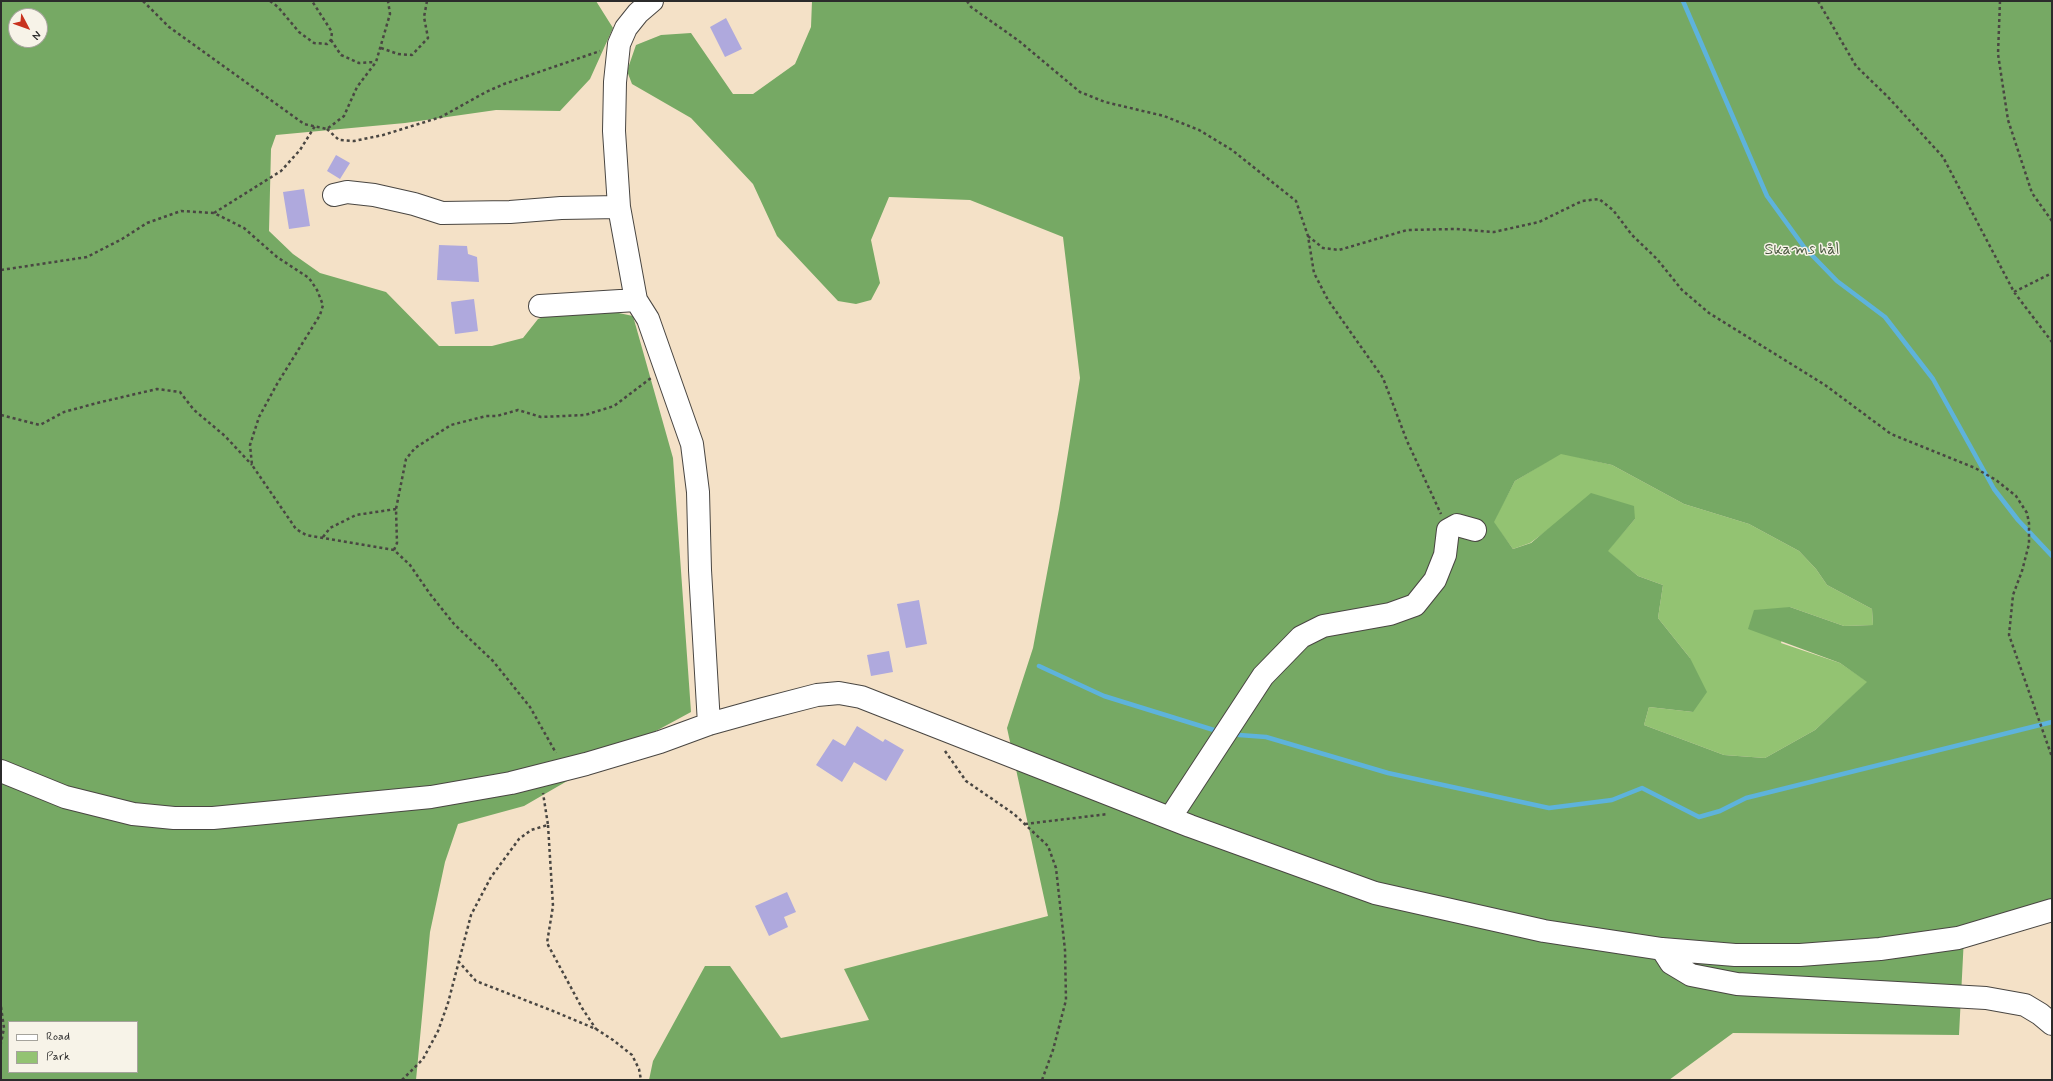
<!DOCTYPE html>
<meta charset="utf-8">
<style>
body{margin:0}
#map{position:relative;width:2053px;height:1081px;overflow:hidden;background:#f4e1c7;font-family:Mynerve,sans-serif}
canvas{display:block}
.frame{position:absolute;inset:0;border:2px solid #2b2b2b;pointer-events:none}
.legend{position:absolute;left:8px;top:1021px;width:130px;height:52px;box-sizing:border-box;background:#f7f3e8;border:1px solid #a5a39c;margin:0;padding:5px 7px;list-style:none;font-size:12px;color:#2b2b2b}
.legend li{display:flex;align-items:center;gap:8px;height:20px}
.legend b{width:20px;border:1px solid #a5a39c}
.north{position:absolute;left:8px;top:8px;width:40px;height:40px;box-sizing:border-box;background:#f7f3e8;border:1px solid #a5a39c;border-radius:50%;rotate:131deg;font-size:11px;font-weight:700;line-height:16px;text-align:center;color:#2b2b2b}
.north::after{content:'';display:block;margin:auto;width:14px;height:18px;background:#c8321e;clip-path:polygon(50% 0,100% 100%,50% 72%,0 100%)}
</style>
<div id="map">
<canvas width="2053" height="1081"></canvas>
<div class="frame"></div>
<ul class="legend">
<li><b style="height:5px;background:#fff"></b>Road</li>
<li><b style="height:11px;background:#93c372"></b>Park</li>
</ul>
<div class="north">N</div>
</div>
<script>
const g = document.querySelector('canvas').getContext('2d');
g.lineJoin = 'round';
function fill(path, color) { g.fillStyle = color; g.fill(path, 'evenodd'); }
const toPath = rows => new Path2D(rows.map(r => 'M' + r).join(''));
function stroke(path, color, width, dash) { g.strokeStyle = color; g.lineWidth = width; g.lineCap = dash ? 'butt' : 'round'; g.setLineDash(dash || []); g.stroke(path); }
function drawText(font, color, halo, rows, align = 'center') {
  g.font = font + ' Mynerve,sans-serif'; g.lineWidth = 3; g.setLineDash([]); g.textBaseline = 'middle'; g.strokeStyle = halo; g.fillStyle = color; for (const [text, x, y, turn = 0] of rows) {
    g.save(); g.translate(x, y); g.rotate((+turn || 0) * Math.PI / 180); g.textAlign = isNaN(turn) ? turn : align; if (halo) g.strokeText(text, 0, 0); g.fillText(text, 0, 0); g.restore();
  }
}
fill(toPath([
 [1561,453,1612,465,1684,504,1749,524,1799,551,1816,569,1827,585,1872,609,1873,625,1844,626,1790,607,1781,643,1840,663,1868,682,1815,730,1765,758,1724,755,1644,725,1649,707,1693,712,1690,658,1658,618,1663,585,1638,576,1607,551,1635,519,1556,524,1530,543,1513,549,1493,522,1515,481]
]), '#93c372');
fill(toPath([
 [1,1,596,1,613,28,590,79,560,111,496,110,405,123,276,135,271,149,269,231,293,254,320,273,386,292,439,346,492,346,523,338,538,319,561,311,614,312,633,316,673,458,691,712,619,751,524,806,458,824,445,862,430,932,416,1080,1,1080],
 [16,16,40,16,40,40,16,40],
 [9,1022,137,1022,137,1072,9,1072],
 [812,1,2052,1,2052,903,1964,937,1959,1035,1733,1033,1669,1080,649,1080,653,1061,705,966,730,966,781,1038,869,1020,844,969,1048,916,1007,728,1033,648,1059,509,1080,378,1063,237,970,200,889,197,871,240,880,283,871,300,856,304,838,301,777,236,753,184,691,118,632,84,627,71,636,45,661,35,691,33,733,94,753,94,795,64,811,27],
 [1561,454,1612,465,1684,504,1749,524,1799,551,1816,569,1827,585,1872,609,1873,625,1844,626,1790,607,1754,610,1748,629,1840,663,1867,682,1815,730,1765,758,1724,755,1644,725,1649,707,1693,712,1707,692,1690,658,1658,618,1663,585,1638,576,1608,551,1635,519,1634,506,1591,493,1531,543,1513,549,1494,522,1515,481]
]), '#76a964');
stroke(toPath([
 [1683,1,1767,196,1804,247,1837,281,1885,317,1933,379,1994,489,2018,520,2052,556],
 [1039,666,1104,696,1217,731],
 [1239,735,1266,737,1388,773,1549,808,1612,800,1642,788,1699,817,1720,811,1746,798,2052,722]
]), '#5eb3db', 4.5);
fill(toPath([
 [726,18,742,49,725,57,710,27],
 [336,155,350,163,340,179,327,171],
 [304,189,310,226,289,229,283,192],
 [439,245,467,246,468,254,477,257,479,282,437,280],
 [474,299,478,331,455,334,451,302],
 [919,600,927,644,906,648,897,604],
 [889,651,893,672,871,676,867,655],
 [857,726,883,742,885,739,904,750,886,781,854,762,842,782,816,765,833,739,845,746],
 [787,892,796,912,784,917,788,927,769,936,755,906]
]), '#afa9dd');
const minor = toPath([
 [652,1,638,13,626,28,619,44,615,82,614,131,619,207,636,300,648,319,692,444,698,492,700,570,709,724],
 [334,195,347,192,374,195,414,204,442,213,510,212,561,208,619,207],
 [540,306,636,300],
 [1,771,65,797,133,814,174,818,213,818,431,797,511,783,586,764,660,742,709,724,763,709,817,695,839,693,861,697,1190,826,1375,893,1544,931,1662,949,1735,955,1800,955,1880,949,1958,938,2052,910],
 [1170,818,1263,676,1301,637,1323,626,1390,614,1415,605,1435,580,1445,555,1448,530,1457,525,1475,530],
 [1662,949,1671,963,1691,975,1737,984,1986,998,2025,1005,2040,1014,2052,1024]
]);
stroke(minor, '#494642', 24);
stroke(toPath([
 [143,1,169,27,304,124,327,129,344,116,357,87,376,62,390,14,388,1],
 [270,1,278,7,299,32,314,43,327,44,331,40,332,32,312,1],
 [967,1,971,7,1019,41,1080,92,1105,102,1164,116,1199,130,1232,150,1296,201,1308,236,1314,273,1328,300,1383,378,1407,441,1441,514],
 [1818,1,1856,66,1888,97,1943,157,2014,292,2052,342],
 [2000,1,1998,54,2008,120,2032,193,2052,221],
 [331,40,341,55,359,63,375,62],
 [381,48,398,54,412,55,428,38,424,17,427,1],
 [327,129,339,140,354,141,383,135,441,117,486,92,504,84,600,51],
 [214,213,281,171,300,150,315,126],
 [1308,236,1323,248,1339,250,1407,230,1456,229,1494,232,1539,222,1582,201,1599,199,1613,210,1632,235,1657,259,1682,290,1709,313,1825,385,1891,434,1975,468,1996,480,2016,496,2027,513,2029,523,2029,544,2022,571,2013,595,2009,635,2052,757],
 [1,270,87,257,122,239,147,223,181,211,214,213,244,228,277,257,309,278,317,290,323,305,320,315,277,384,259,417,250,445,252,465,296,529,306,535,394,550,410,565,430,594,454,624,493,661,530,707,556,753],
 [2014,292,2052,273],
 [1,415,40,425,64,412,97,403,157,389,180,392,194,410,225,436,252,465],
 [323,537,330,528,356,515,396,509],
 [394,550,397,543,396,509,406,459,415,448,451,425,486,416,497,416,518,410,541,417,585,415,614,406,651,378],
 [945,751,966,781,1014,814,1048,846,1056,868,1065,950,1066,1000,1053,1050,1042,1080],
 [1025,824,1108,814],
 [548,825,553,906,547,943,582,1008,596,1029],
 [458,961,476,981,553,1011,596,1029,613,1040,632,1055,639,1069,641,1080],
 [1,1007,4,1028,1,1043],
 [402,1080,423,1059,438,1031,448,1003,471,915,491,877,519,839,531,830,548,825,543,793]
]), '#494642', 2.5, [3, 3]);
stroke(minor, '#fff', 22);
drawText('16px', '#4a5940', '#f7f3e8', [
 ["Skams hål",1802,251]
]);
</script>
